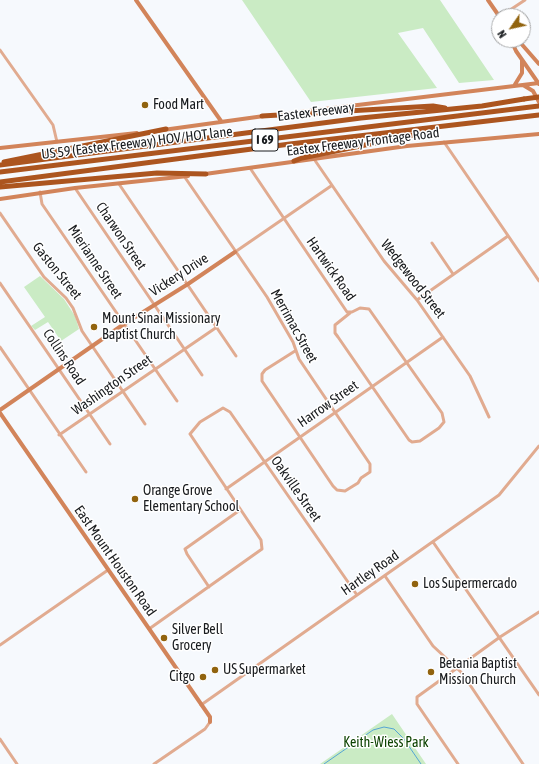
<!DOCTYPE html>
<style>
body{margin:0}
#map{position:relative;width:539px;height:764px;overflow:hidden;background:#f6f9fd;font-family:"Asap Condensed",sans-serif}
canvas{display:block}
.north{position:absolute;left:491px;top:8px;width:40px;height:40px;box-sizing:border-box;background:#fff;border:1px solid #a3a4a5;border-radius:50%;rotate:236deg;font-size:11px;font-weight:700;line-height:16px;text-align:center;color:#181b1e}
.north::after{content:'';display:block;margin:auto;width:14px;height:18px;background:#91630e;clip-path:polygon(50% 0,100% 100%,50% 72%,0 100%)}
</style>
<div id="map">
<canvas width="539" height="764"></canvas>
<div class="north">N</div>
</div>
<script>
const g = document.querySelector('canvas').getContext('2d');
g.lineJoin = 'round';
function fill(path, color) { g.fillStyle = color; g.fill(path, 'evenodd'); }
const toPath = rows => new Path2D(rows.map(r => 'M' + r).join(''));
function stroke(path, color, width, dash) { g.strokeStyle = color; g.lineWidth = width; g.lineCap = dash ? 'butt' : 'round'; g.setLineDash(dash || []); g.stroke(path); }
function drawText(font, color, halo, rows, align = 'center') {
  g.font = font + ' "Asap Condensed",sans-serif'; g.lineWidth = 3; g.setLineDash([]); g.textBaseline = 'middle'; g.strokeStyle = halo; g.fillStyle = color; for (const [text, x, y, turn = 0] of rows) {
    g.save(); g.translate(x, y); g.rotate((+turn || 0) * Math.PI / 180); g.textAlign = isNaN(turn) ? turn : align; if (halo) g.strokeText(text, 0, 0); g.fillText(text, 0, 0); g.restore();
  }
}
fill(toPath([
 [242,0,440,0,494,80,459,83,423,28,398,33,437,88,311,102],
 [40,276,64,299,75,316,79,329,61,341,48,322,35,330,31,326,45,317,24,287],
 [392,714,426,764,320,764]
]), '#caebc4');
stroke(toPath([
 [324,764,373,730,384,727,394,729,404,739,421,764]
]), '#55a5d4', 1);
stroke(toPath([
 [501,16,525,0],
 [0,50,53,125,57,142],
 [444,142,539,281],
 [314,159,384,261,417,300,470,376,489,417],
 [250,168,347,312,352,312,360,308,369,309,442,413,444,422,439,428,420,441,412,442,409,440,338,337,335,333,335,325,350,313],
 [184,176,267,297,293,342,299,359,370,464,370,472,361,478,358,483,345,491,337,490,333,486,262,381,262,374,265,370,295,351],
 [119,184,236,356],
 [75,188,202,375],
 [40,192,42,204,177,401],
 [0,213,44,277,66,298,73,308,82,331,145,424],
 [432,243,453,274],
 [235,252,331,186],
 [0,283,110,444],
 [417,300,508,236],
 [0,347,86,472],
 [59,435,217,327],
 [226,489,443,337],
 [433,542,539,695],
 [385,576,433,646,462,673,523,764],
 [209,587,187,554,185,549,240,510],
 [149,629,262,549,261,540,190,434,200,422,223,408,230,412,357,595],
 [0,645,108,570],
 [201,705,499,495,539,446],
 [0,739,17,764],
 [154,764,205,729,210,722],
 [458,764,417,704,417,697,500,637,539,612]
]), '#e1ab90', 3);
stroke(toPath([
 [136,0,221,121],
 [488,0,499,16],
 [511,40,516,51,539,84],
 [518,40,539,64],
 [523,85,533,91,539,102],
 [514,86,522,73,522,60],
 [300,112,539,83],
 [163,130,264,116],
 [0,148,137,133],
 [205,174,407,146,539,134],
 [0,199,75,188,188,176],
 [0,410,124,324,188,284,235,252],
 [0,413,210,717,210,722]
]), '#d2845a', 4);
stroke(toPath([
 [262,116,433,106,445,108],
 [294,161,302,158,428,132],
 [4,162,166,129],
 [0,165,361,118,482,106,524,99],
 [0,172,539,106],
 [0,182,290,144,539,115],
 [0,187,157,173,206,174]
]), '#ac551f', 5);
stroke(toPath([
 [524,99,539,97]
]), '#ac551f', 5);
for (const [x, y, r, color] of [
 [145,105,4,"#91630e"],
 [94,327,4,"#91630e"],
 [135,499,4,"#91630e"],
 [415,584,4,"#91630e"],
 [164,638,4,"#91630e"],
 [215,670,4,"#91630e"],
 [431,672,4,"#91630e"],
 [203,677,4,"#91630e"]
]) { const dot = new Path2D(); dot.arc(x, y, r, 0, 2 * Math.PI); g.fillStyle = color; g.fill(dot); stroke(dot, '#fff', 1.5); }
for (const [x, y, w] of [
 [265,140,26]
]) { const box = new Path2D(); box.roundRect(x - w / 2, y - 11, w, 22, 3); g.fillStyle = '#fff'; g.fill(box); stroke(box, '#181b1e', 1); }
drawText('bold 13px', '#181b1e', null, [
 ["I 69",265,140]
]);
drawText('14px', '#181b1e', '#fff', [
 ["Food Mart",153,105],
 ["Mount Sinai Missionary",102,319],
 ["Baptist Church",102,335],
 ["Orange Grove",143,491],
 ["Elementary School",143,507],
 ["Los Supermercado",423,584],
 ["Silver Bell",172,630],
 ["Grocery",172,646],
 ["Betania Baptist",439,664],
 ["Mission Church",439,680],
 ["US Supermarket",223,670],
 ["Citgo",195,677,"right"]
], 'left');
drawText('14px', '#181b1e', '#fff', [
 ["Eastex Freeway",316,112,-7],
 ["Eastex Freeway Frontage Road",363,142,-7],
 ["US 59 (Eastex Freeway) HOV/HOT lane",137,143,-7],
 ["Charwon Street",121,236,56],
 ["Mierianne Street",95,262,56],
 ["Hartwick Road",331,269,55],
 ["Gaston Street",57,271,51],
 ["Vickery Drive",179,275,-33],
 ["Wedgewood Street",413,279,52],
 ["Merrimac Street",294,326,61],
 ["Collins Road",64,357,56],
 ["Washington Street",112,385,-35],
 ["Harrow Street",328,404,-35],
 ["Oakville Street",296,489,55],
 ["East Mount Houston Road",115,561,55],
 ["Hartley Road",370,573,-35]
]);
drawText('14px', '#0c4201', '#fff', [
 ["Keith-Wiess Park",386,743]
]);
</script>
